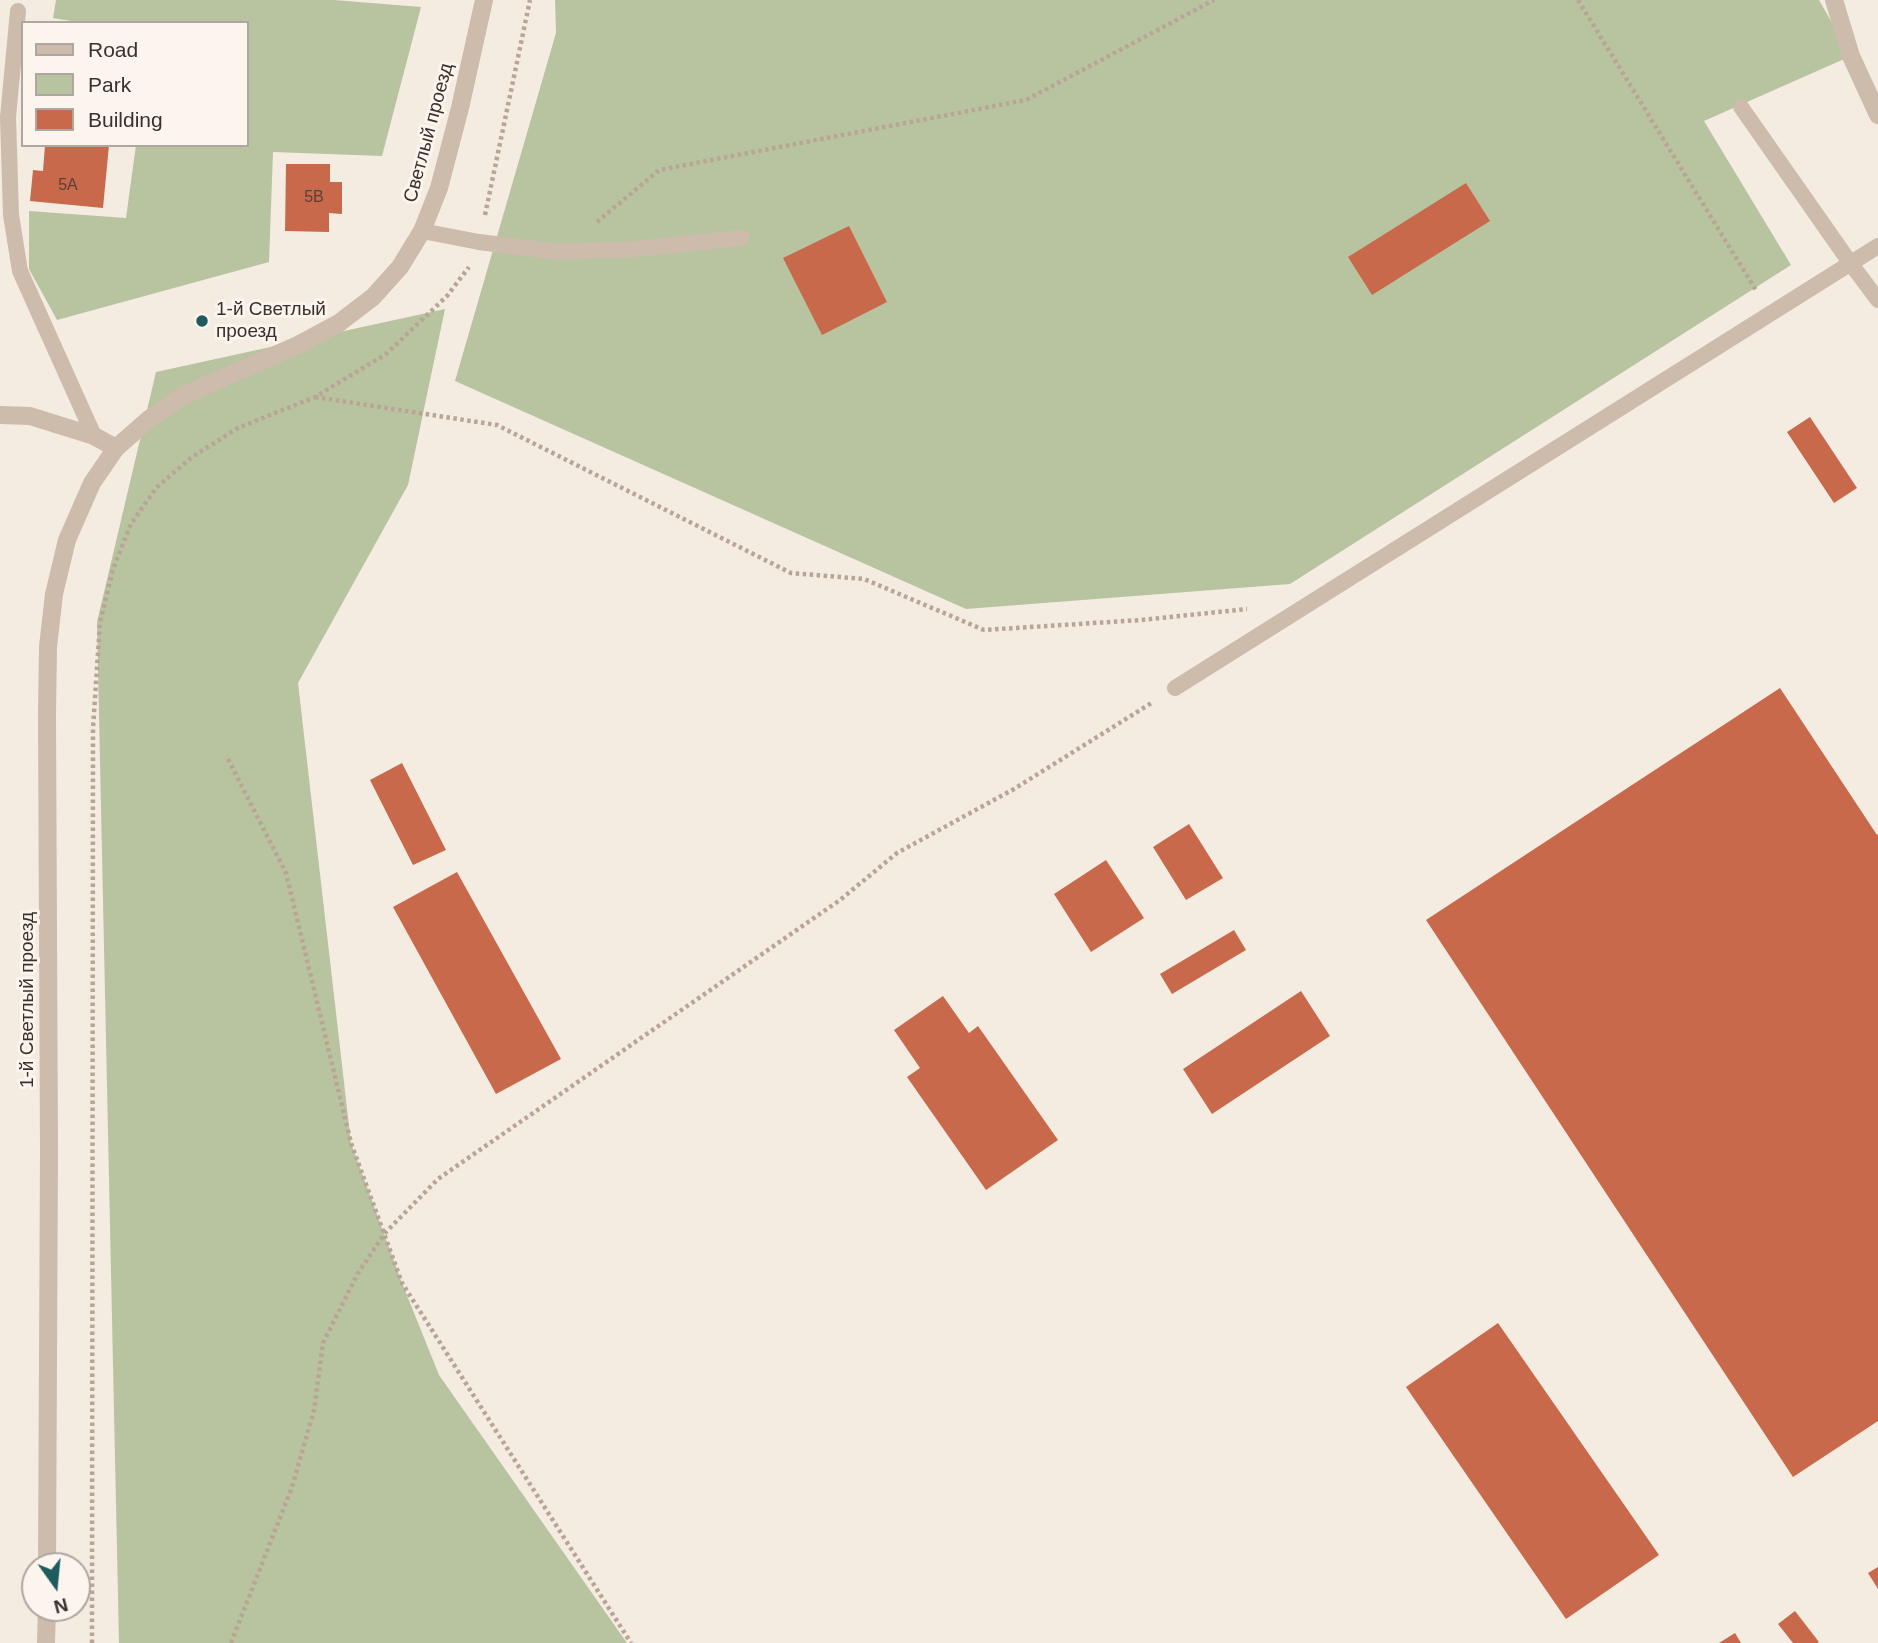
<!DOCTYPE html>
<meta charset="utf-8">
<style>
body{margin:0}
#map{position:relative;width:1878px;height:1643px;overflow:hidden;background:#f4ebe1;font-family:Helvetica,sans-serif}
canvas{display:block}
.legend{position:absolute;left:21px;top:21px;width:228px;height:126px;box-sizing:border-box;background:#fbf5ee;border:2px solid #aea6a0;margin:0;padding:9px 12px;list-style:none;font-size:21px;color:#3b302b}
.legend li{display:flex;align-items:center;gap:14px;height:35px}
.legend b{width:35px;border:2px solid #aea6a0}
.north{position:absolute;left:21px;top:1552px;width:70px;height:70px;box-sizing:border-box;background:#fbf5ee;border:2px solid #aea6a0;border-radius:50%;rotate:165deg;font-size:19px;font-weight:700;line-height:28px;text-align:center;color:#3b302b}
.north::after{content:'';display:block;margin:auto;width:24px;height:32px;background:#1f5a5e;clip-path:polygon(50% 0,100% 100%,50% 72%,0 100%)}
</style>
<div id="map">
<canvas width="1878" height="1643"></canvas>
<ul class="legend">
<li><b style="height:9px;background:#cdbbac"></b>Road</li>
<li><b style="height:19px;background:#b8c4a0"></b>Park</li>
<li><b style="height:19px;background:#c8694b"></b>Building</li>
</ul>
<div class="north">N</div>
</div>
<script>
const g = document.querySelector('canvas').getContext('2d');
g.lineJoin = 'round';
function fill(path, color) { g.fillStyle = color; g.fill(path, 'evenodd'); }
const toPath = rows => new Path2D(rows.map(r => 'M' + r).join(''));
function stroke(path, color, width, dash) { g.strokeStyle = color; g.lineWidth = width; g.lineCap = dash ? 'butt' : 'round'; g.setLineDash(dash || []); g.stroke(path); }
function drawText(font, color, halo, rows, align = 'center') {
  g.font = font + ' Helvetica,sans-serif'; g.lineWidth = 6; g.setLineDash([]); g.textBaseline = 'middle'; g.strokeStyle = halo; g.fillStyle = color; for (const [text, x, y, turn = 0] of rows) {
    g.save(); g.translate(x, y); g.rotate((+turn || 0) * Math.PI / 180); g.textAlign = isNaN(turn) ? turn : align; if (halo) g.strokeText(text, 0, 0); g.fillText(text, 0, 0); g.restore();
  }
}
fill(toPath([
 [56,0,334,0,421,7,382,156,273,152,269,262,57,320,29,269,29,211,126,218,136,145,247,145,247,23,83,23,53,18],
 [555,0,1819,0,1851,56,1704,121,1791,265,1290,584,966,609,455,381,556,33],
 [445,309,408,485,298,683,351,1143,402,1283,439,1375,627,1643,119,1643,97,622,156,372]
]), '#b8c4a0');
fill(toPath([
 [45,145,109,145,103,208,30,201,33,170,43,171],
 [286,164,330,164,330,182,342,182,342,214,329,213,329,232,285,231],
 [1466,183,1490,221,1372,295,1348,257],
 [849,226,887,302,822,335,783,258],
 [1810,417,1857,488,1834,503,1787,432],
 [1780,688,1877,835,1878,834,1878,1421,1793,1477,1426,920],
 [402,763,446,850,413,865,370,780],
 [1189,824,1223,878,1186,900,1153,847],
 [1106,860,1144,918,1091,952,1054,894],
 [457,872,561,1059,496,1094,393,907],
 [1234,930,1246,950,1172,994,1160,974],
 [1301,991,1330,1036,1212,1114,1183,1069],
 [943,996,969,1033,978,1026,1058,1140,986,1190,907,1077,920,1068,894,1030],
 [1498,1323,1659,1555,1566,1619,1406,1387],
 [1878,1567,1878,1589,1868,1573],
 [1795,1611,1819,1642,1817,1643,1793,1643,1778,1624],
 [1735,1633,1741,1643,1719,1643]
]), '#c8694b');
stroke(toPath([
 [1578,0,1757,292],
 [485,215,530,0],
 [597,222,659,170,1026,100,1214,0],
 [315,397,497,425,791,573,864,579,984,630,1141,620,1247,609],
 [228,759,286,873,351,1143,402,1283,631,1643],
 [92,1643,93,728,100,623,113,569,131,524,156,488,192,457,238,428,315,397,386,354,447,296,469,267],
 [231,1643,292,1487,314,1410,323,1343,358,1273,385,1233,438,1179,840,900,897,853,1014,789,1153,702]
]), '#b9a596', 4.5, [3.5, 3.5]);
stroke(toPath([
 [18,11,8,117,11,215,20,271,94,436],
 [1741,107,1851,264,1878,300],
 [422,231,479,242,559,252,635,249,742,238],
 [1175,688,1878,246]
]), '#cdbbac', 16);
stroke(toPath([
 [1834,0,1851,56,1878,115],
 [0,415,30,416,94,436,116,448]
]), '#cdbbac', 18);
stroke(toPath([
 [47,1566,49,1151,47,715,48,647,54,594,67,540,92,483,116,448,149,419,184,395,298,345,339,323,373,297,400,267,422,231,439,188,460,108,484,0],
 [46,1643,47,1608]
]), '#cdbbac', 18);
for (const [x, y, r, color] of [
 [202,321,7,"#1f5a5e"]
]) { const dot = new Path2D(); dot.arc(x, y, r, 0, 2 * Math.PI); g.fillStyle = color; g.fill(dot); stroke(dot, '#fbf5ee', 2.5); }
drawText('16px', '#5e3e33', null, [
 ["5А",68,186],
 ["5В",314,198]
]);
drawText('19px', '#3b302b', '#fbf5ee', [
 ["Светлый проезд",429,133,-75],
 ["1-й Светлый проезд",28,1000,-90]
]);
drawText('19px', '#3b302b', '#fbf5ee', [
 ["1-й Светлый",216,310],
 ["проезд",216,332]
], 'left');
</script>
